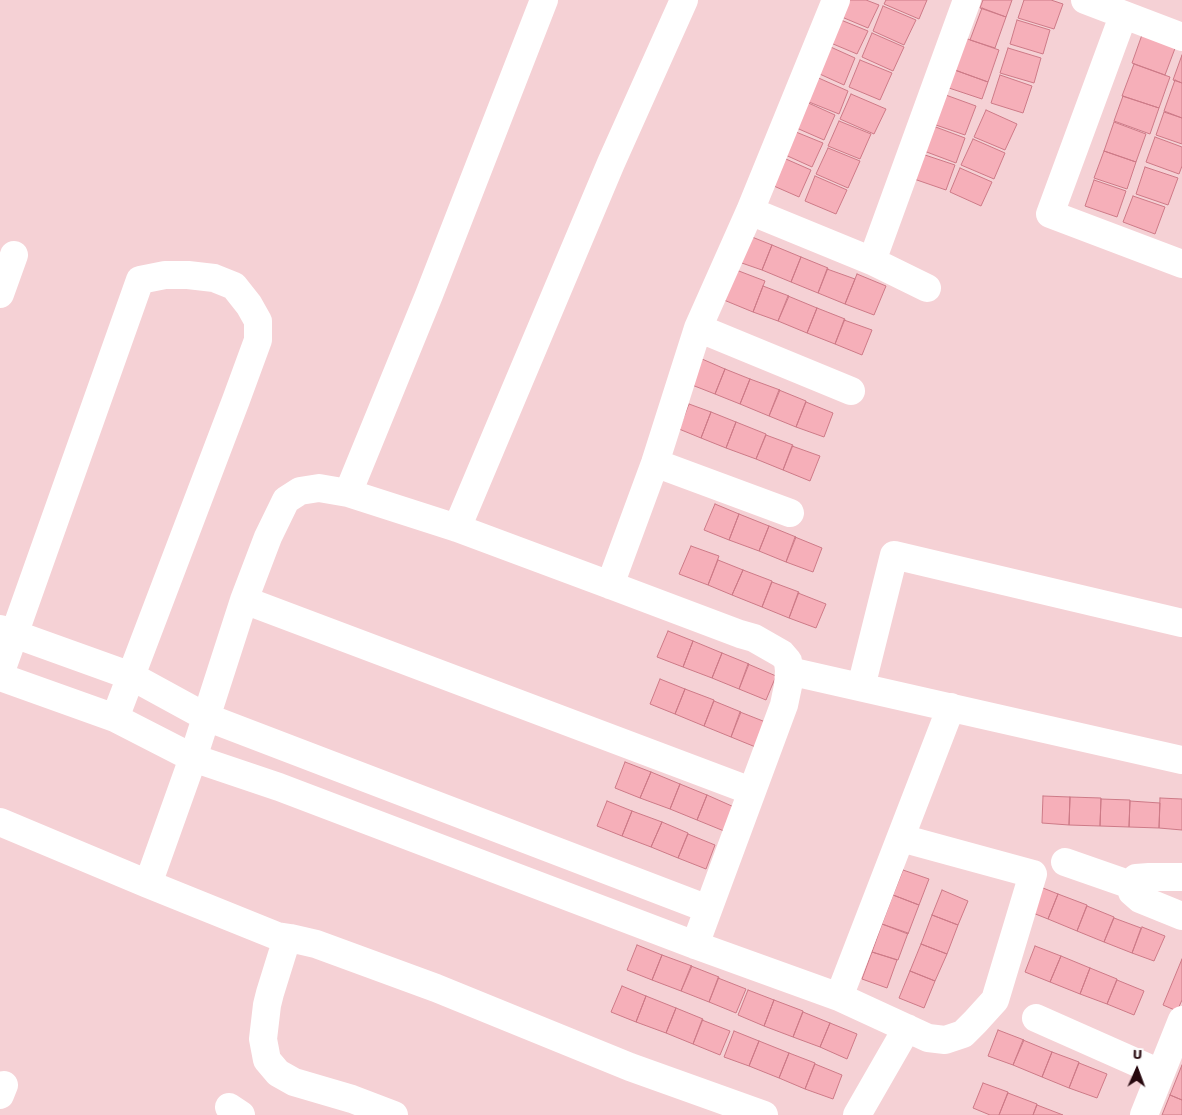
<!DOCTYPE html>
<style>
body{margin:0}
#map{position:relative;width:1182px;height:1115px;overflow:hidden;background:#f5d1d5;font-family:Signika,sans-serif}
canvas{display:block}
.north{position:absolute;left:1112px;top:1045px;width:50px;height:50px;-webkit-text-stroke:4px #fcfcfc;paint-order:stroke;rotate:2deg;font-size:14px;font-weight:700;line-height:20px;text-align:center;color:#26080e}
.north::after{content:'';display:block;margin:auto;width:18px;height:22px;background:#26080e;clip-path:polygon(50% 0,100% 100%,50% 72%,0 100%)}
</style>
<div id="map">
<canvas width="1182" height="1115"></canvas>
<div class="north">U</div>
</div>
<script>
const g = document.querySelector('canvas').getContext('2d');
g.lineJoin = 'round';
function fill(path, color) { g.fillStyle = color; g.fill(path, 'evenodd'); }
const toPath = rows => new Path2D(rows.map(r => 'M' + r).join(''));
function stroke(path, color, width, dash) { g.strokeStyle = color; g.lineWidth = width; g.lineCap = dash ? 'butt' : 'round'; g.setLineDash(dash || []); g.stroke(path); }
const building = toPath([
 [843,0,866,0,879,5,868,28,837,15,843,0],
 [886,0,927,0,919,19,884,4,886,0],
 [983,0,1012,0,1006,17,980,8,983,0],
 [1024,0,1051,0,1063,4,1054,29,1018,18,1024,0],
 [883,6,916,20,904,45,873,31,883,6],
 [982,8,1006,17,995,48,970,40,982,8],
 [836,18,868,31,857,54,826,41,836,18],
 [1017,20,1050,30,1043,54,1010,44,1017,20],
 [1143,32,1177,43,1165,75,1132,63,1143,32],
 [872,33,904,47,893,71,862,57,872,33],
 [962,37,999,50,988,82,952,69,962,37],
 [824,44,855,58,844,85,813,71,824,44],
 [1008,48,1041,58,1034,83,1000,73,1008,48],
 [1182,55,1182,83,1173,80,1182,55],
 [860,60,892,73,880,100,849,87,860,60],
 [1134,64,1170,77,1159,108,1122,96,1134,64],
 [952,69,988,82,982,99,946,87,952,69],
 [1000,75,1032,86,1023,113,991,103,1000,75],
 [814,76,848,91,839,114,804,100,814,76],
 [1175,80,1182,83,1182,118,1164,111,1175,80],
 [851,94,886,109,874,134,840,119,851,94],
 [943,94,976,106,965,135,933,124,943,94],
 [1123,96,1159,108,1150,134,1114,121,1123,96],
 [804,101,835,115,824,140,792,126,804,101],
 [986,110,1017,124,1005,150,974,137,986,110],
 [1164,112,1182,118,1182,144,1156,135,1164,112],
 [839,121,871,134,860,159,828,146,839,121],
 [1114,122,1146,134,1136,162,1104,151,1114,122],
 [933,126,965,138,956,163,924,151,933,126],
 [791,130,823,143,812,167,781,153,791,130],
 [1155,137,1182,147,1182,166,1179,174,1146,162,1155,137],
 [973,139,1005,153,994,179,961,165,973,139],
 [828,148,860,161,848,188,816,174,828,148],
 [1104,151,1136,162,1127,189,1094,178,1104,151],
 [922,154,955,165,946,190,914,179,922,154],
 [779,156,811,170,799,197,767,183,779,156],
 [1145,167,1178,178,1168,205,1136,194,1145,167],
 [960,168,992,182,981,206,950,192,960,168],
 [815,176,847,190,836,214,805,201,815,176],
 [1094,180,1126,191,1117,217,1085,206,1094,180],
 [1133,196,1165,207,1155,234,1123,222,1133,196],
 [747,235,772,245,762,270,736,261,747,235],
 [772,245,801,257,791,282,762,270,772,245],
 [801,257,828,268,818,293,791,282,801,257],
 [731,268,765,281,753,312,719,298,731,268],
 [827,269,855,279,845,304,818,293,827,269],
 [857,274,886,286,874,315,845,304,857,274],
 [763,286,789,296,778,321,753,312,763,286],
 [788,296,817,308,807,333,778,321,788,296],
 [817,308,845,319,835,344,807,333,817,308],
 [844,320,872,330,862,355,835,344,844,320],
 [702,359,725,369,715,394,692,385,702,359],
 [725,369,750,379,740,404,715,394,725,369],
 [750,379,780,390,769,416,740,404,750,379],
 [779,390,806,401,796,427,769,416,779,390],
 [806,402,833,413,824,437,796,427,806,402],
 [689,404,711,412,701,438,679,429,689,404],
 [711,412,736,422,726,448,701,438,711,412],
 [736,422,766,434,756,459,726,448,736,422],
 [766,435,793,445,783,470,756,459,766,435],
 [792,446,820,456,810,481,783,470,792,446],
 [715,504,739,514,729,540,704,530,715,504],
 [739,514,769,526,759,551,729,540,739,514],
 [769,526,796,537,786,562,759,551,769,526],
 [795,537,822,548,813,572,786,562,795,537],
 [691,546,719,556,708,585,679,574,691,546],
 [718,560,743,570,732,595,708,585,718,560],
 [743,570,772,581,762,607,732,595,743,570],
 [772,582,799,592,789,618,762,607,772,582],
 [798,593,826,604,816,628,789,618,798,593],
 [668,631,693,641,683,667,657,657,668,631],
 [693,641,722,653,712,678,683,667,693,641],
 [722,653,749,664,739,689,712,678,722,653],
 [748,664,776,676,766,700,739,689,748,664],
 [660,679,685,689,675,714,650,704,660,679],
 [685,689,714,700,704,726,675,714,685,689],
 [714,701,741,712,731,737,704,726,714,701],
 [740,712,768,723,758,748,731,737,740,712],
 [625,762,651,772,640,798,615,788,625,762],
 [651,772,680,784,670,809,640,798,651,772],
 [680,784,707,795,697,820,670,809,680,784],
 [707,795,734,807,724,831,697,820,707,795],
 [1043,796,1070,797,1069,825,1042,823,1043,796],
 [1070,797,1101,798,1100,826,1069,825,1070,797],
 [1160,798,1182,799,1182,830,1159,828,1160,798],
 [1101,799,1130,800,1129,827,1100,826,1101,799],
 [607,801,632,811,622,836,597,826,607,801],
 [1130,801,1160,803,1159,828,1129,827,1130,801],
 [632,811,662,822,651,847,622,836,632,811],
 [662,822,688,833,678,858,651,847,662,822],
 [688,834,715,845,706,869,678,858,688,834],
 [903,870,929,879,919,905,893,895,903,870],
 [1033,884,1058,894,1048,919,1023,909,1033,884],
 [942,890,968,901,958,925,932,915,942,890],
 [1058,894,1087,905,1077,931,1048,919,1058,894],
 [893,895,919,905,908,934,882,924,893,895],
 [1087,906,1114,917,1104,942,1077,931,1087,906],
 [932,915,958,925,947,954,921,944,932,915],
 [1114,918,1141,928,1132,953,1104,942,1114,918],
 [882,924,908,933,898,960,872,952,882,924],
 [1142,927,1165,936,1154,961,1132,953,1142,927],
 [921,944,947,954,935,981,910,971,921,944],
 [637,945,662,955,652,980,627,970,637,945],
 [1035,946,1061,956,1050,982,1025,972,1035,946],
 [872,952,897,960,887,988,862,979,872,952],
 [662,955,692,966,681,991,652,980,662,955],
 [1061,956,1090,968,1080,994,1050,982,1061,956],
 [1182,959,1182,1000,1177,1011,1163,1005,1182,959],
 [691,966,719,977,709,1002,681,991,691,966],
 [1090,968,1117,979,1107,1004,1080,994,1090,968],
 [910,971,935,981,924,1008,899,998,910,971],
 [718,978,746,989,736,1013,709,1002,718,978],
 [1117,980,1144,991,1134,1015,1107,1004,1117,980],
 [622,986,646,996,636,1022,611,1012,622,986],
 [748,990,774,1000,764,1026,738,1015,748,990],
 [646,996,676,1008,666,1033,636,1022,646,996],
 [774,1000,803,1011,793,1037,764,1026,774,1000],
 [676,1008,703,1019,693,1044,666,1033,676,1008],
 [803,1012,830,1023,820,1047,793,1037,803,1012],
 [702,1020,730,1031,720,1055,693,1044,702,1020],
 [830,1023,857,1034,847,1059,820,1047,830,1023],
 [998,1030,1024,1040,1013,1065,988,1056,998,1030],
 [734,1031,759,1041,749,1066,724,1057,734,1031],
 [1023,1040,1052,1052,1042,1077,1013,1065,1023,1040],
 [759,1041,789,1053,779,1078,749,1066,759,1041],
 [1052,1052,1079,1062,1069,1088,1042,1077,1052,1052],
 [789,1053,815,1063,805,1089,779,1078,789,1053],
 [1079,1063,1107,1074,1097,1098,1069,1088,1079,1063],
 [815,1064,842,1075,833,1099,805,1089,815,1064],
 [1182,1065,1182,1100,1170,1095,1182,1065],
 [983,1083,1008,1092,999,1115,990,1115,973,1108,983,1083],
 [1008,1093,1037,1104,1033,1115,999,1115,1008,1093],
 [1170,1095,1182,1100,1182,1115,1162,1115,1170,1095],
 [1037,1105,1063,1115,1033,1115,1037,1105]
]);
fill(building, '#f6afb9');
stroke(building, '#cd7a87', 1);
stroke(toPath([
 [1085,0,1182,37],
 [1123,16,1050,214,1182,264],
 [750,211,872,261,927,288],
 [872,261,967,0],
 [0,294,14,255],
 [698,328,851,391],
 [655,463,790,513],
 [348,493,429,295,544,0],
 [457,528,611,163,684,0],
 [610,585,655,463,698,328,750,211,836,0],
 [244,600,751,791],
 [0,629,131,676,206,717,708,909],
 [789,671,1182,760],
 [0,674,140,280,165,275,188,275,214,278,234,286,249,305,258,321,258,340,236,400,115,718],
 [0,677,115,718,193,758,279,787,695,945,839,997,928,1038,945,1040,963,1034,975,1022,995,1000,1033,874,901,838],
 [861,687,894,555,1182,623],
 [0,822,148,884,277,936,290,938,284,948,270,993,267,1005,263,1039,267,1060,278,1073,294,1082,352,1099,394,1115],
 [1065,862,1131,885],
 [1182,877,1149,877,1136,878,1131,885,1132,892,1140,899,1182,916],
 [148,884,193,758,244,600,268,537,286,500,300,491,319,488,348,493,457,528,610,585,740,634,754,638,782,654,788,661,789,671,788,686,784,705,695,945],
 [290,938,316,944,436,988,630,1067,764,1115],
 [839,997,951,707],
 [1036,1018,1160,1073],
 [0,1095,4,1085],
 [229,1107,241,1115],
 [857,1115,907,1028],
 [1144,1115,1182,1020]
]), '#fff', 28);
</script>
